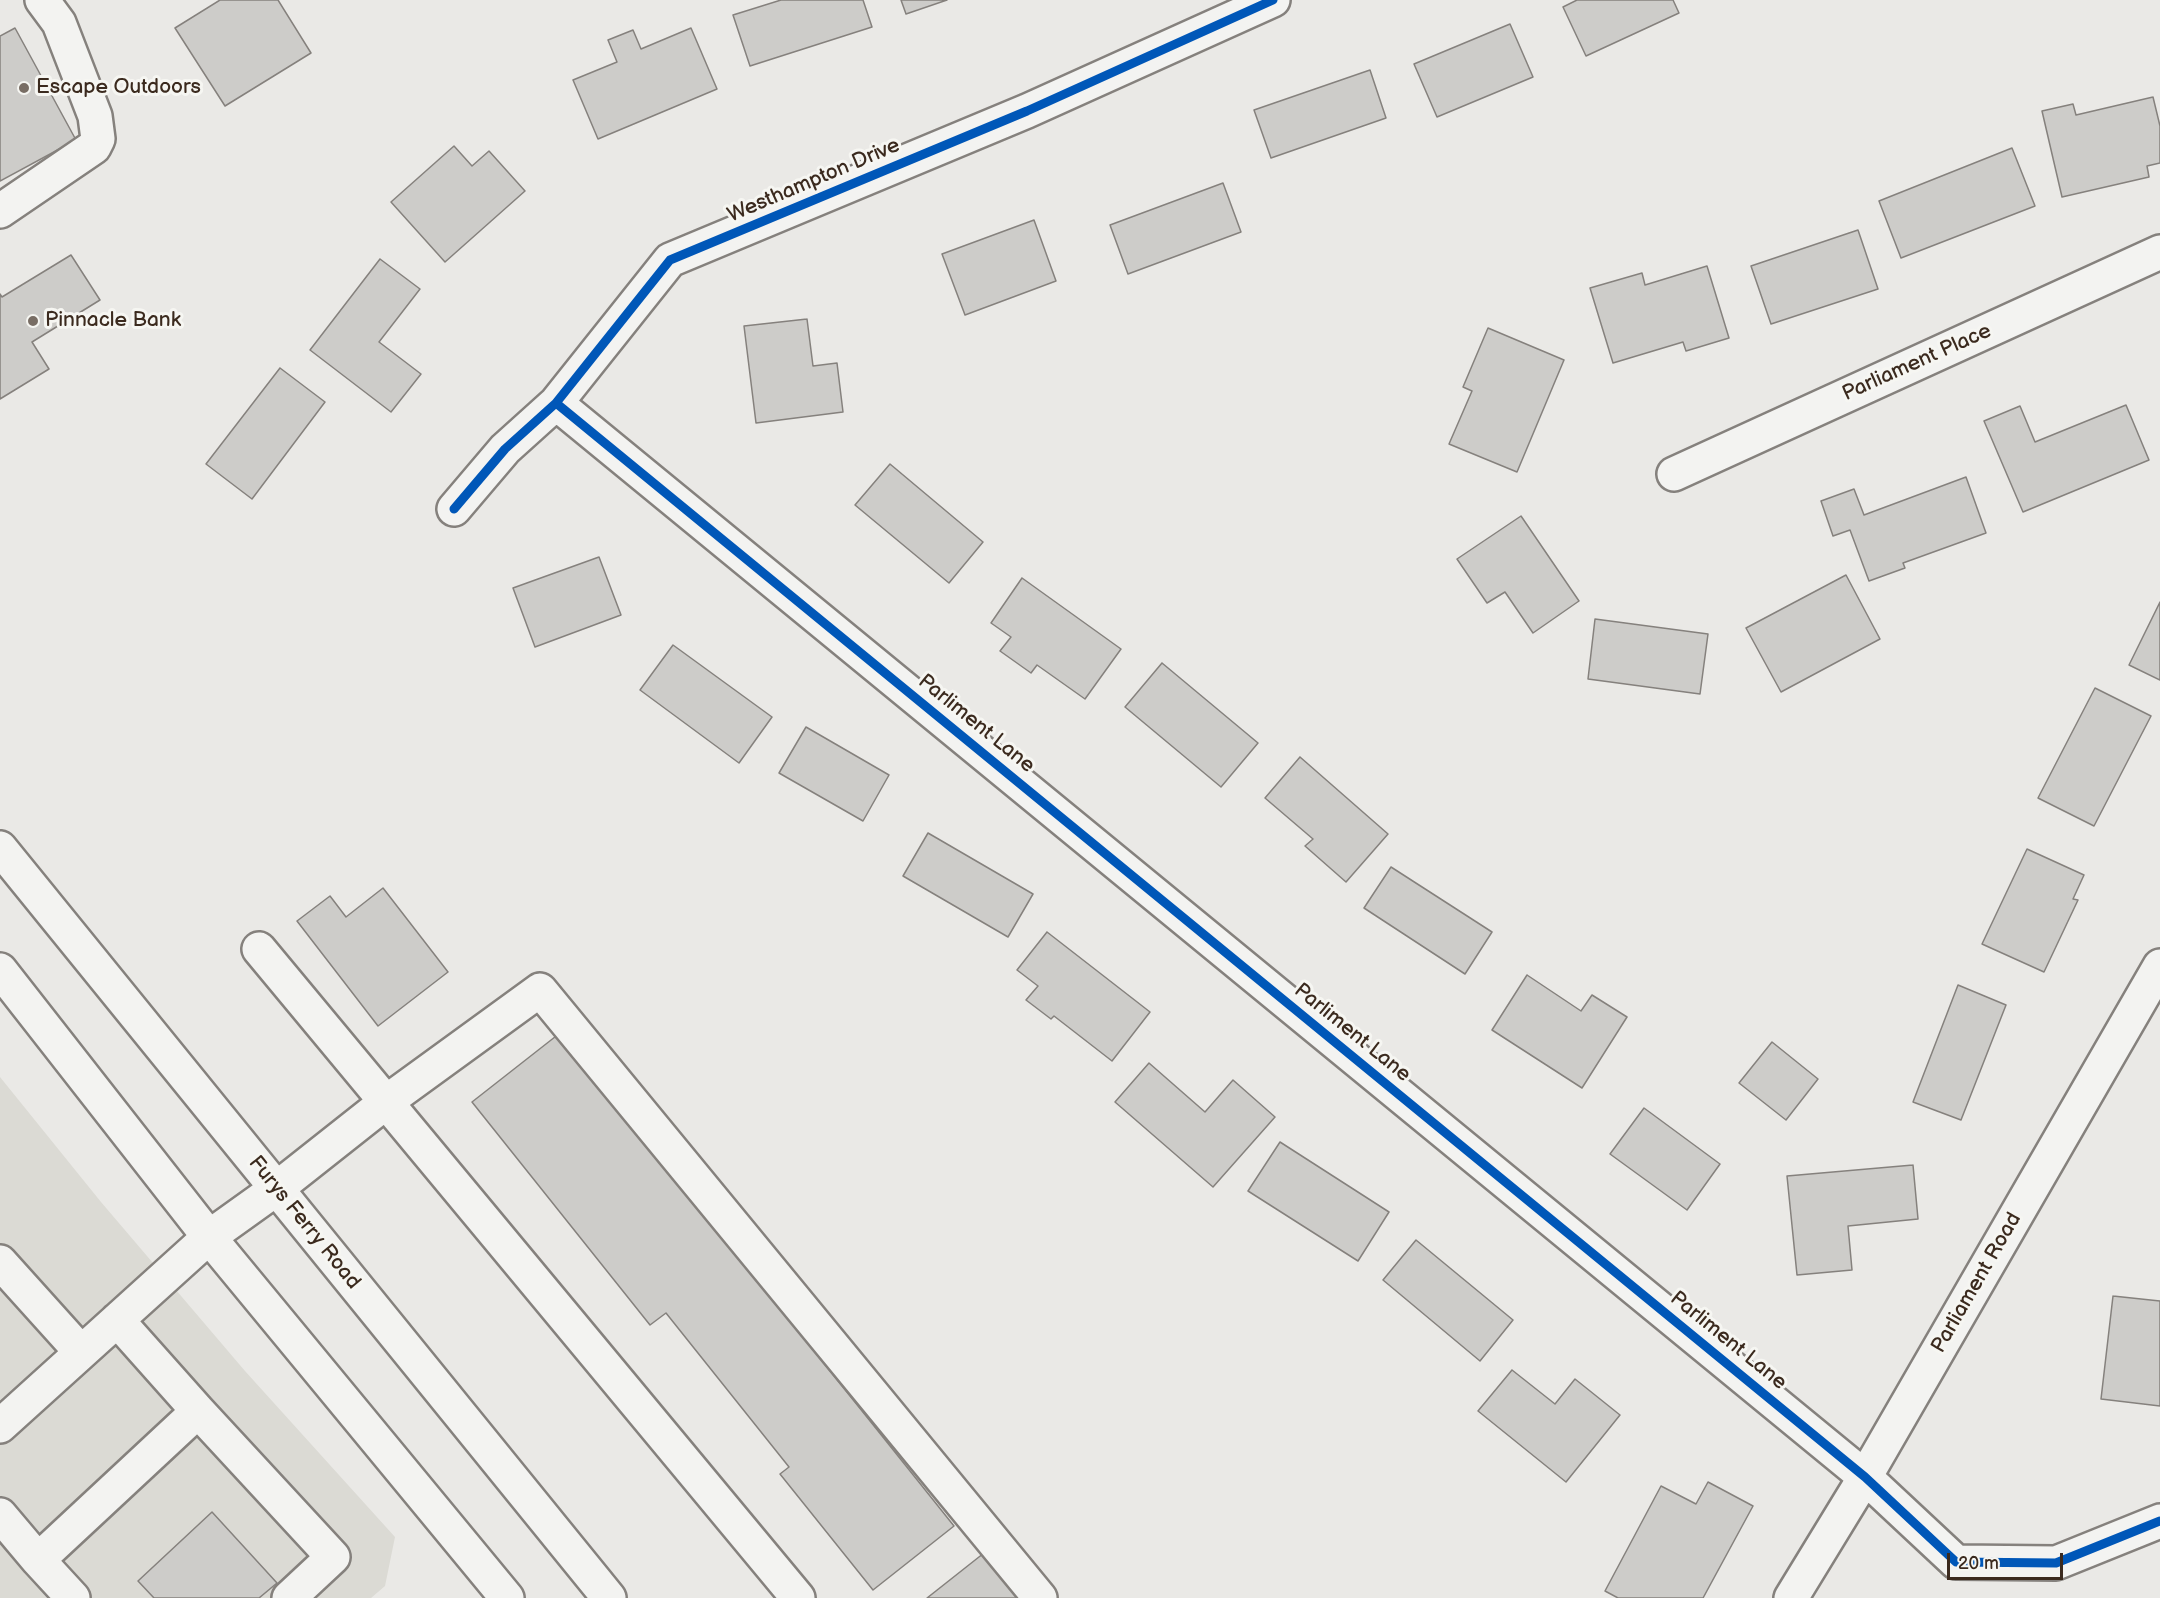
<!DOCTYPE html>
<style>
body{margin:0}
#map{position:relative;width:2160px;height:1598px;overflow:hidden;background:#eae9e6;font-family:"Balsamiq Sans",sans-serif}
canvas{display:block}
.scale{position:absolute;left:1947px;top:1553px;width:116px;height:27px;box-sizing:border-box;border:3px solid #3b2a1e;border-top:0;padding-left:8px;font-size:18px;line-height:21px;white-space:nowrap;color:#3b2a1e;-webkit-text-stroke:4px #f6f6f2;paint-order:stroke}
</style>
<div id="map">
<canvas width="2160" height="1598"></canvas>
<div class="scale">20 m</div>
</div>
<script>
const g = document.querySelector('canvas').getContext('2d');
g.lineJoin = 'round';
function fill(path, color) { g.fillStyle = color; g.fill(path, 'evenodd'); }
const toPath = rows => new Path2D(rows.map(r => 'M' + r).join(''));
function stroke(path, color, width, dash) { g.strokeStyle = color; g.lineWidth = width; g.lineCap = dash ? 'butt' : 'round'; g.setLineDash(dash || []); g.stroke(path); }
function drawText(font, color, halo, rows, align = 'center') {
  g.font = font + ' "Balsamiq Sans",sans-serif'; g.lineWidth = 6; g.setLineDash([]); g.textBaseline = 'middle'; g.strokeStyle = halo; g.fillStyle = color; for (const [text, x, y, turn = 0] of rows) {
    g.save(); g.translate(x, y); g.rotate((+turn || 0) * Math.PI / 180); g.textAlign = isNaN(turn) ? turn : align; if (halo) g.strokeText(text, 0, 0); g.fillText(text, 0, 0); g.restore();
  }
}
fill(toPath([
 [0,1077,101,1202,245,1371,395,1537,385,1586,371,1598,0,1598]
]), '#dbdad4');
const building = toPath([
 [220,0,278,0,311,53,225,106,175,28,220,0],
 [781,0,863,0,872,27,750,66,733,15,781,0],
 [901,0,947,0,906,14,901,0],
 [1577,0,1673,0,1679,13,1586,56,1563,7,1577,0],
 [1510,24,1533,77,1437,117,1414,64,1510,24],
 [15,28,76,140,0,181,0,36,15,28],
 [691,28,717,89,598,139,573,80,617,62,608,40,633,30,641,49,691,28],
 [1370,70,1386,118,1271,158,1254,110,1370,70],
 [2153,97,2160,126,2160,163,2147,166,2149,177,2062,197,2042,111,2073,104,2076,115,2153,97],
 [454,146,472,166,489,151,525,191,445,262,391,202,454,146],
 [2012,148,2035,206,1901,258,1879,201,2012,148],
 [1223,183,1241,232,1128,274,1110,225,1223,183],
 [1034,220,1056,281,965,315,942,254,1034,220],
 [1858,230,1878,289,1771,324,1751,266,1858,230],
 [71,255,100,300,32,342,49,369,0,399,0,294,2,297,71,255],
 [380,259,420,289,379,342,421,374,391,412,310,350,380,259],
 [1707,266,1729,338,1686,351,1683,342,1613,363,1590,288,1642,273,1645,285,1707,266],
 [807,319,813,366,837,363,843,412,756,423,744,326,807,319],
 [1488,328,1564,360,1517,472,1449,444,1472,391,1463,387,1488,328],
 [280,368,325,402,252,499,206,464,280,368],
 [2126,405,2149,460,2023,512,1984,421,2020,406,2035,442,2126,405],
 [890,464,983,542,949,583,855,505,890,464],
 [1966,477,1986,533,1903,563,1905,568,1869,581,1850,530,1833,536,1821,501,1854,489,1864,515,1966,477],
 [1521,516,1579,601,1533,633,1505,592,1487,603,1457,559,1521,516],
 [599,557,621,615,535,647,513,588,599,557],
 [1846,575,1880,639,1781,692,1746,628,1846,575],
 [1022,578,1121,649,1085,699,1037,665,1031,673,1000,651,1011,637,991,623,1022,578],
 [2160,602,2160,680,2129,665,2160,602],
 [1595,619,1708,634,1700,694,1588,679,1595,619],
 [673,645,772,717,739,763,640,690,673,645],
 [1162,663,1258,743,1221,787,1125,707,1162,663],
 [2095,688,2151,716,2094,826,2038,798,2095,688],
 [806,727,889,775,863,821,779,773,806,727],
 [1300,757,1388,834,1346,882,1305,846,1313,839,1265,798,1300,757],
 [928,833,1033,894,1008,937,903,876,928,833],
 [2027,849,2084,875,2073,899,2078,900,2044,972,1982,944,2027,849],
 [1391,867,1492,932,1465,974,1364,908,1391,867],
 [383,888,448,972,378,1026,297,921,330,896,346,917,383,888],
 [1047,932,1150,1012,1112,1061,1054,1016,1051,1019,1026,1000,1038,986,1017,970,1047,932],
 [1527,975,1581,1011,1592,995,1627,1017,1582,1088,1492,1030,1527,975],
 [1958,985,2006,1005,1961,1120,1913,1102,1958,985],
 [560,1033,954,1526,873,1590,780,1474,789,1467,666,1313,650,1325,472,1102,560,1033],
 [1772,1042,1818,1079,1786,1120,1739,1083,1772,1042],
 [1149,1063,1205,1112,1233,1080,1275,1117,1213,1187,1115,1102,1149,1063],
 [1644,1108,1720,1164,1687,1210,1610,1154,1644,1108],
 [1280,1142,1389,1212,1358,1261,1248,1191,1280,1142],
 [1913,1165,1918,1219,1848,1226,1852,1270,1797,1275,1787,1176,1913,1165],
 [1416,1240,1513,1320,1480,1361,1383,1280,1416,1240],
 [2113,1296,2160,1301,2160,1406,2101,1399,2113,1296],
 [1512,1370,1555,1404,1575,1379,1620,1415,1566,1482,1478,1411,1512,1370],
 [1708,1482,1753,1506,1703,1598,1618,1598,1605,1591,1661,1486,1696,1504,1708,1482],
 [212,1512,277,1583,259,1598,154,1598,138,1581,212,1512],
 [984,1553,1019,1598,927,1598,984,1553]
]);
fill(building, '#cdccc9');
stroke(building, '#85817d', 1.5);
const minor = toPath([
 [0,211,94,147,98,139,95,116,59,23,42,0],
 [556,403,1865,1477,1956,1562,2056,1563,2160,1521],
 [1674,474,2160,252],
 [454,509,505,449,556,403,670,260,1027,111,1273,0],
 [259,949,798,1598],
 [0,1262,81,1352],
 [198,1411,333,1557,289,1598],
 [0,1426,209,1237,276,1189,386,1102,540,990,1040,1598],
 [0,1515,38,1560,198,1411,117,1320],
 [38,1560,73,1598],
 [1791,1598,1865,1477,2160,966]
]);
const major = toPath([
 [0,848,609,1598],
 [0,970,209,1237,507,1598]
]);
stroke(minor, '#85817d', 38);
stroke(major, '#85817d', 38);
stroke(minor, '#f3f3f1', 33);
stroke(major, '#f3f3f1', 33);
stroke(toPath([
 [556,403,1865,1477,1956,1562,2056,1563,2160,1521],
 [454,509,505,449,556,403,670,260,1027,111,1273,0]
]), '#0057b8', 9);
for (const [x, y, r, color] of [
 [24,88,6,"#786d64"],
 [33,321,6,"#786d64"]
]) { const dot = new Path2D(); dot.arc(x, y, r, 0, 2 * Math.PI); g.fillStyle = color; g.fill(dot); stroke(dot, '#f6f6f2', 2); }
drawText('21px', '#3b2a1e', '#f6f6f2', [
 ["Escape Outdoors",36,88],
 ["Pinnacle Bank",45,321]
], 'left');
drawText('21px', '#3b2a1e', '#f6f6f2', [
 ["Westhampton Drive",814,181,-23],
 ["Parliament Place",1917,363,-24],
 ["Parliment Lane",976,724,39],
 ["Parliment Lane",1352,1033,39],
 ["Furys Ferry Road",304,1223,51],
 ["Parliament Road",1977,1283,-60],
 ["Parliment Lane",1728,1341,39]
]);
</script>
